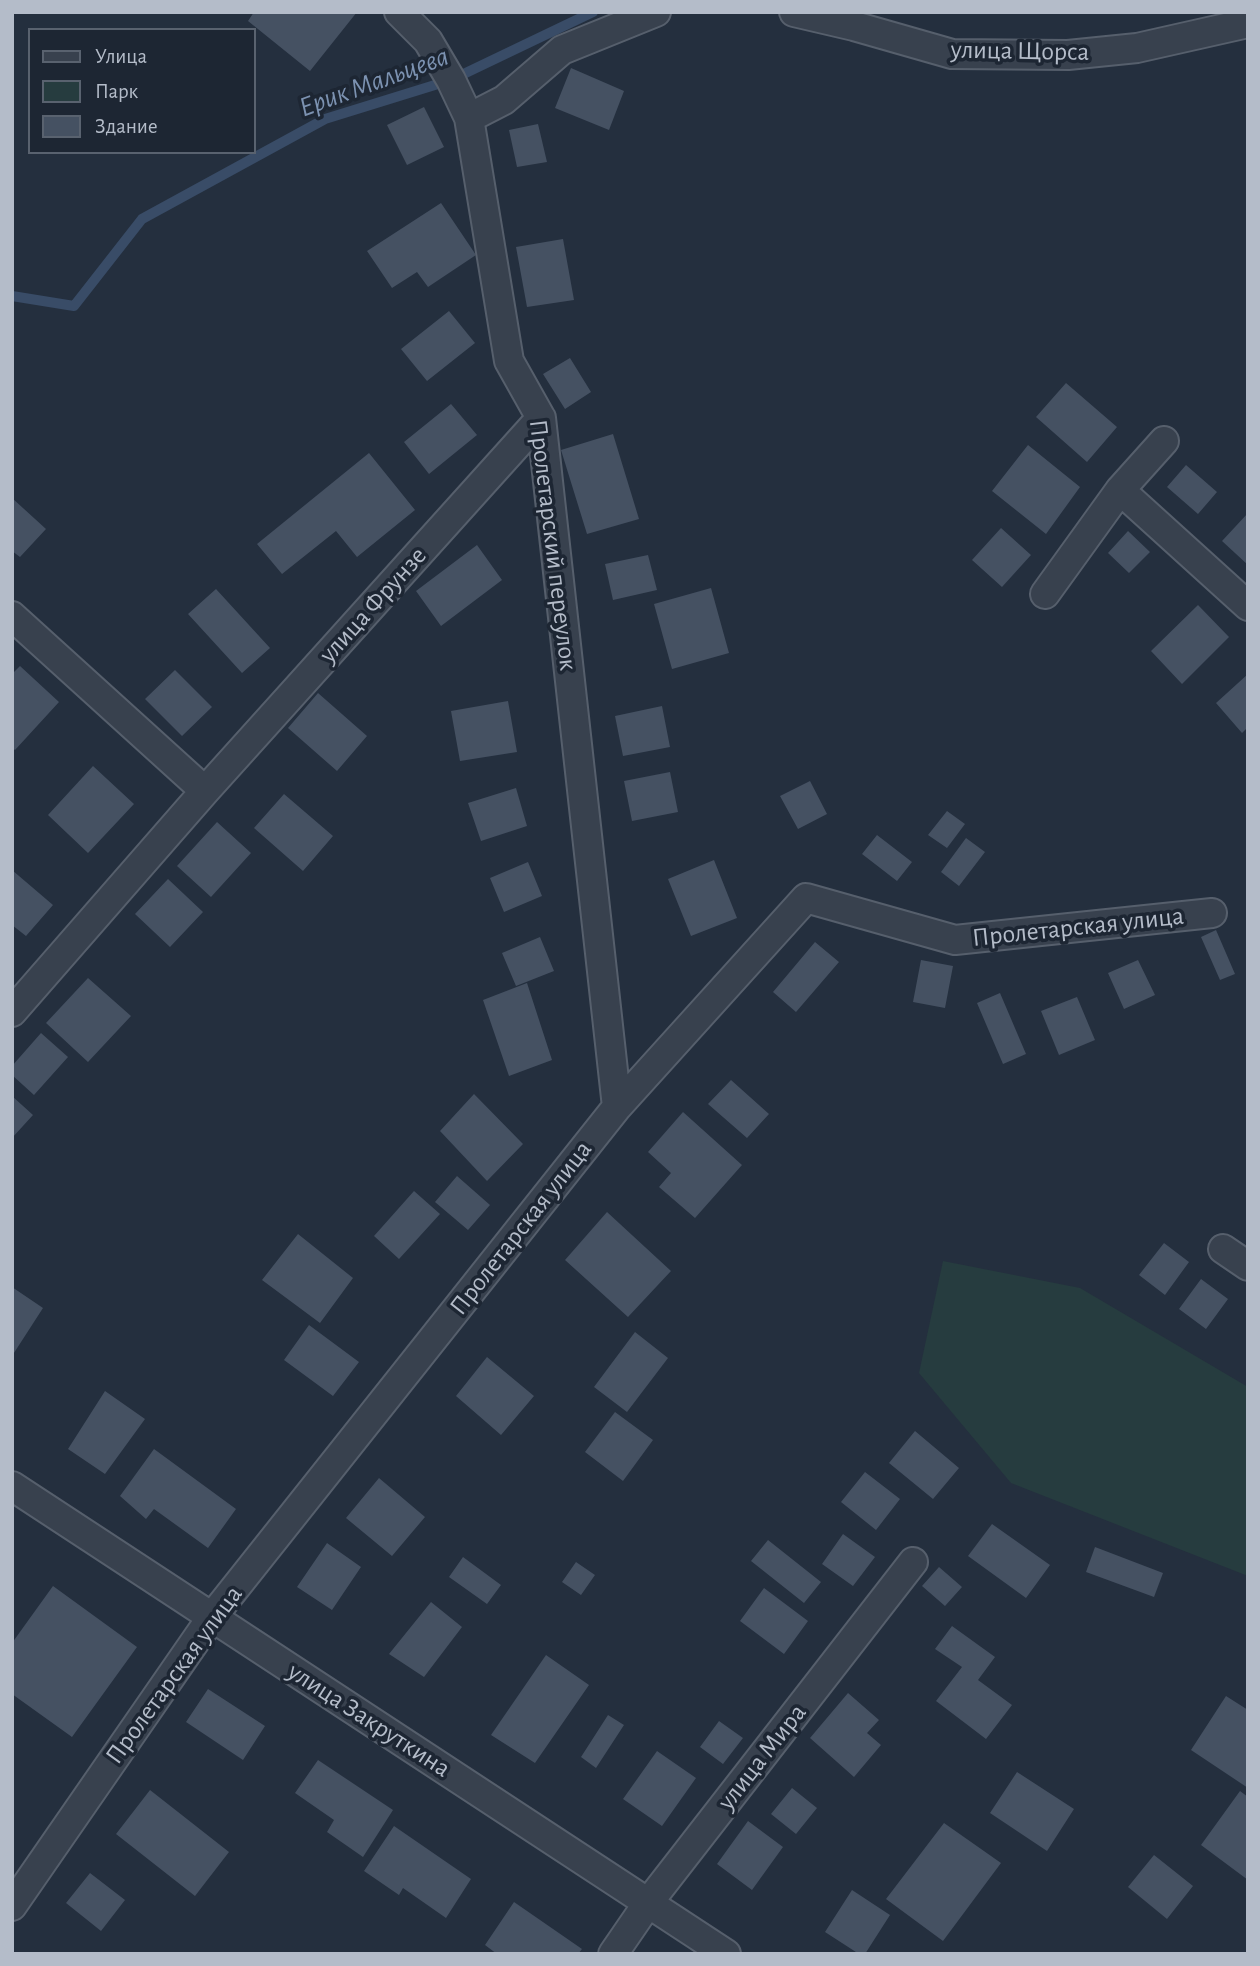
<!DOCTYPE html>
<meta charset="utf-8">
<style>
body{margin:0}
#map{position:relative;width:1260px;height:1966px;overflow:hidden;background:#242f3e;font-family:"Alegreya Sans",sans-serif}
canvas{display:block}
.frame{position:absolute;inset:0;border:14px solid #b4bcc9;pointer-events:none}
.legend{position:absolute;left:28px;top:28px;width:228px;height:126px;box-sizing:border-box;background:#1d2633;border:2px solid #59626f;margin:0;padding:9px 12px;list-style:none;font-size:21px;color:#b4bcc9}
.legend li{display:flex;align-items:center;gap:14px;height:35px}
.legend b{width:35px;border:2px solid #59626f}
</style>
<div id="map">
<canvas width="1260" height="1966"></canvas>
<div class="frame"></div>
<ul class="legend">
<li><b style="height:9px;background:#38414e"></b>Улица</li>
<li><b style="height:19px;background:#263c3f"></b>Парк</li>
<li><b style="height:19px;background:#455162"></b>Здание</li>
</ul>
</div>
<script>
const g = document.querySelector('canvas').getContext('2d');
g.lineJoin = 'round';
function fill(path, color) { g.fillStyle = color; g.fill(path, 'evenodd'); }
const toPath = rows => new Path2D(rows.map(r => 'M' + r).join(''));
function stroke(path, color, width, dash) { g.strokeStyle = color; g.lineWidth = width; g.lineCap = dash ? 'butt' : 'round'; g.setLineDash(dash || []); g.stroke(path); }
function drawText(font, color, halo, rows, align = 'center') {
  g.font = font + ' "Alegreya Sans",sans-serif'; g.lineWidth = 7; g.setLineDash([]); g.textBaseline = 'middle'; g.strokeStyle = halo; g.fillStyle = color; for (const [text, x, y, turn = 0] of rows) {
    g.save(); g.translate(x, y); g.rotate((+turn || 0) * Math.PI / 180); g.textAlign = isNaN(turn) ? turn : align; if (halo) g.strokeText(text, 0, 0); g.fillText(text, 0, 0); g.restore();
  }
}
fill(toPath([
 [943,1261,1080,1288,1248,1387,1248,1576,1011,1483,919,1373]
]), '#263c3f');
stroke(toPath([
 [12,296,74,306,142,219,325,119,451,80,593,12]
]), '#394c67', 10);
fill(toPath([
 [254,12,357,12,310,71,248,21],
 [571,68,624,91,609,130,555,108],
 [424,107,444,147,407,165,387,125],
 [538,124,547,162,517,167,509,130],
 [441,203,476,255,428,287,417,272,392,288,367,251],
 [563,239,574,300,527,307,516,247],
 [449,311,475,343,427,381,401,349],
 [570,358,591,392,565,409,543,374],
 [1066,383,1117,427,1087,462,1036,417],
 [451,404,477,435,429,474,404,442],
 [613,434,639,519,587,534,561,450],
 [1028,445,1080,487,1046,534,992,491],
 [369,453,415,510,357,557,336,531,282,574,257,544],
 [1186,465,1217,492,1198,514,1167,487],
 [12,498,46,529,20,557,12,551],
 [1248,513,1248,565,1222,541],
 [1001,528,1031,555,1002,587,972,560],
 [1128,531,1150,552,1129,573,1108,553],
 [477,545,502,580,441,626,416,591],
 [648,555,657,590,613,600,605,564],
 [711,588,729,653,672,669,654,604],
 [216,589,270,648,242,673,188,614],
 [1198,605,1229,637,1182,684,1151,651],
 [20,666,59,702,15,750,12,748,12,674],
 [175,670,212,707,182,736,145,699],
 [1248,674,1248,727,1242,733,1216,703],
 [318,693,367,736,337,771,288,728],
 [508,701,517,752,460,761,451,711],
 [662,706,670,747,623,756,615,716],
 [93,766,134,804,88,853,48,815],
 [670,772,678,812,632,821,624,781],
 [810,781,827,814,798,829,780,796],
 [516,788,527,826,481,841,468,803],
 [284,794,333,836,303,871,254,828],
 [947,811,965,824,947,848,928,835],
 [217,822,251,853,211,897,177,866],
 [877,835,912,862,897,881,862,854],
 [966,838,985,852,959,886,941,872],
 [714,860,737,918,691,936,668,879],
 [528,862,542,896,504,912,490,878],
 [12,870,53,905,26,936,12,925],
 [168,879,203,912,170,947,135,914],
 [1216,930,1235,974,1220,980,1201,937],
 [540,937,554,971,516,986,502,953],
 [815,942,839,962,796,1012,773,992],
 [921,960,953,966,945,1008,913,1002],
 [1138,960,1155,995,1124,1009,1108,973],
 [88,978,131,1016,88,1062,46,1023],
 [527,983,552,1060,509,1076,483,1000],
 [1000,993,1026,1054,1003,1064,977,1003],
 [1077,997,1095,1040,1059,1055,1041,1011],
 [41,1033,68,1057,34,1095,12,1075,12,1066],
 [731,1080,769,1114,747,1138,708,1104],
 [474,1094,523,1144,487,1181,440,1131],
 [12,1096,33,1115,12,1138],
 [683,1112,742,1165,695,1218,659,1187,671,1173,648,1152],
 [457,1176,490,1205,468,1230,435,1202],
 [414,1191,440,1214,399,1259,374,1236],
 [607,1212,671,1271,628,1317,565,1260],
 [298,1234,353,1278,320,1323,262,1280],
 [1164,1243,1189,1262,1165,1295,1139,1275],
 [1201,1279,1228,1299,1206,1329,1179,1309],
 [12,1287,43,1308,12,1356],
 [309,1325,359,1362,333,1396,284,1360],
 [635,1332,668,1358,627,1412,594,1387],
 [487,1357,534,1396,501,1435,456,1396],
 [105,1391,145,1419,105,1474,68,1449],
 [615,1412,653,1440,623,1481,585,1452],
 [915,1431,959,1468,933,1499,889,1463],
 [154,1449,236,1509,208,1548,154,1509,146,1519,120,1496],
 [865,1472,900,1499,876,1530,841,1502],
 [379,1478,425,1517,392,1556,346,1518],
 [992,1524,1050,1565,1026,1598,968,1556],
 [843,1534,875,1557,853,1586,822,1564],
 [768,1540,821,1582,804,1603,751,1561],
 [327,1543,361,1567,332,1610,297,1587],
 [1095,1547,1163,1573,1154,1597,1086,1572],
 [463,1557,501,1585,487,1604,449,1577],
 [576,1562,595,1575,581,1595,562,1582],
 [939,1567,962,1587,945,1606,922,1586],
 [53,1586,137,1647,72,1737,12,1694,12,1643],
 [764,1588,808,1621,784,1654,740,1621],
 [431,1602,462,1627,424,1677,389,1654],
 [952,1626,995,1657,978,1680,1012,1705,986,1739,936,1701,962,1667,935,1649],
 [546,1655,589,1685,535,1763,491,1735],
 [208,1689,265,1726,243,1760,186,1722],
 [848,1693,879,1720,867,1733,881,1745,854,1777,810,1738],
 [1226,1696,1248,1710,1248,1788,1191,1750],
 [608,1715,624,1725,596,1768,581,1757],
 [719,1721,743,1738,723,1764,700,1747],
 [657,1751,696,1778,662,1826,623,1799],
 [318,1760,393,1810,363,1857,327,1832,334,1820,295,1793],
 [1017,1772,1074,1809,1047,1851,990,1813],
 [792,1788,817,1808,796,1834,771,1814],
 [150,1790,229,1852,195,1896,116,1834],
 [1240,1791,1248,1797,1248,1880,1201,1845],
 [748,1821,783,1847,752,1890,717,1864],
 [944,1823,1001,1863,943,1941,886,1899],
 [394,1826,471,1879,446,1918,403,1888,399,1895,364,1871],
 [1154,1855,1193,1886,1167,1919,1128,1887],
 [90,1873,125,1900,101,1931,66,1903],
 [852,1890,890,1915,865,1954,859,1954,825,1932],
 [514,1902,582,1949,578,1954,497,1954,485,1945]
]), '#455162');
const minor = toPath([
 [399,12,428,41,451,80,469,118,509,361,541,418,617,1107],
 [794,12,854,26,952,54,1068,55,1137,48,1248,23],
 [469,118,504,100,562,50,656,12],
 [1120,490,1248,606],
 [1045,594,1120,490,1164,441],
 [12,616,205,791],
 [12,1012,205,791,541,418],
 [1223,1249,1248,1266],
 [12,1486,726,1954],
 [12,1906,212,1617,617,1107,806,898,955,940,1212,913],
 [613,1954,648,1903,913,1562]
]);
stroke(minor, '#565f6c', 32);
stroke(minor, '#38414e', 28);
drawText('26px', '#b4bcc9', '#1d2633', [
 ["улица Щорса",1020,51,1],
 ["Пролетарский переулок",553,545,83],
 ["улица Фрунзе",373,605,-48],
 ["Пролетарская улица",1078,927,-6],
 ["Пролетарская улица",521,1228,-52],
 ["Пролетарская улица",174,1675,-54],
 ["улица Закруткина",369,1720,33],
 ["улица Мира",762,1757,-52]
]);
drawText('italic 28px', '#7c92b1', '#1d2633', [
 ["Ерик Мальцева",374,82,-20]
]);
</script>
